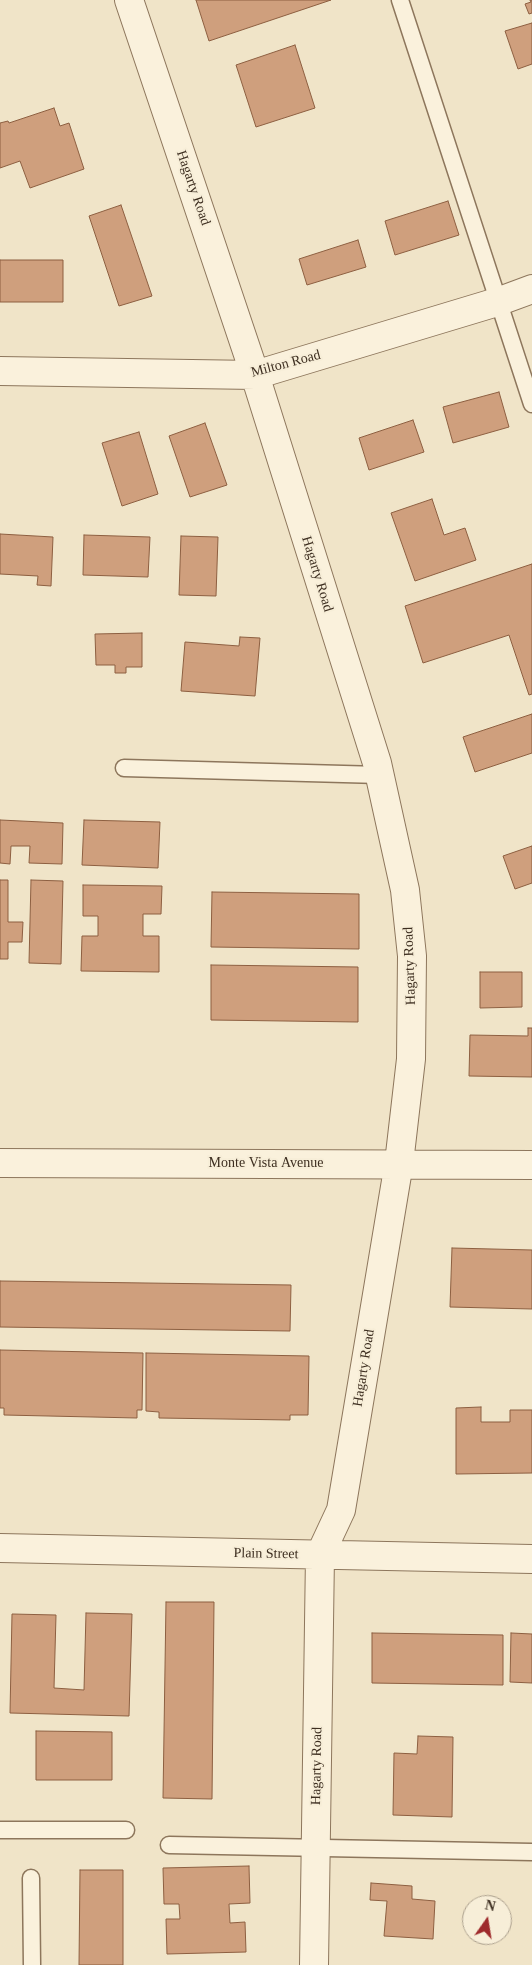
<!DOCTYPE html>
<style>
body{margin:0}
#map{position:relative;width:532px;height:1965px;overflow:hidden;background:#f0e4c8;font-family:Georgia,serif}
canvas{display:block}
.north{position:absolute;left:462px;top:1895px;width:50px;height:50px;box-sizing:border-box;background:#f7eed8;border:1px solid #ada18e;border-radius:50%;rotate:13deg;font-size:14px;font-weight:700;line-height:20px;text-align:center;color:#3d2e20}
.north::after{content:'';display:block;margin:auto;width:18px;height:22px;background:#9e2a2b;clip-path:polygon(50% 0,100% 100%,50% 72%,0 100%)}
</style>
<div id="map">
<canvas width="532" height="1965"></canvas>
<div class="north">N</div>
</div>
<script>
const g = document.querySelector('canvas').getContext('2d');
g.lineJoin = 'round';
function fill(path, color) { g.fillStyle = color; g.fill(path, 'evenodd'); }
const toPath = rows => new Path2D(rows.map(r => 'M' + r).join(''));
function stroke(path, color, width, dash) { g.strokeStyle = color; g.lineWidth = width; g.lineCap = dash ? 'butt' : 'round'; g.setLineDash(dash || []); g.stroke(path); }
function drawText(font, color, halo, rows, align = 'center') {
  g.font = font + ' Georgia,serif'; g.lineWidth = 4; g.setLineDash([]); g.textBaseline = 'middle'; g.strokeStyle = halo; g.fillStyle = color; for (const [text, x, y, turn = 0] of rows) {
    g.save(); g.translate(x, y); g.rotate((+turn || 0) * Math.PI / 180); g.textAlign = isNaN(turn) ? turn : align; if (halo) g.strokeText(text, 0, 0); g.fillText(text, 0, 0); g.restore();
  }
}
const building = toPath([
 [196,0,331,0,209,41,196,0],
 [530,0,532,0,532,13,529,14,525,4,531,2,530,0],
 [532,23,532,64,518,69,505,31,532,23],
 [295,45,315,108,256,127,236,65,295,45],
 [54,108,60,126,69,123,84,169,30,188,20,161,0,168,0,123,8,121,9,123,54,108],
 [448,201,459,235,395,255,385,221,448,201],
 [121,205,152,296,119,306,89,216,121,205],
 [358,240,366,267,307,285,299,259,358,240],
 [0,260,63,260,63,302,0,302,0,260],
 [499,392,509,427,453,443,443,407,499,392],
 [413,420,424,452,369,470,359,438,413,420],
 [205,423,227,485,190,497,169,436,205,423],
 [139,432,158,494,122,506,102,443,139,432],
 [432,499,444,535,465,528,476,560,415,581,391,513,432,499],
 [0,534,53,537,51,586,37,585,38,576,0,574,0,534],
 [84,535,150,537,148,577,83,575,84,535],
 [181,536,218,537,216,596,179,595,181,536],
 [532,564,532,694,529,695,509,635,423,663,405,606,532,564],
 [142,633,142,667,126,667,126,673,115,673,115,665,96,665,95,634,142,633],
 [240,637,260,638,255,696,181,691,185,642,239,646,240,637],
 [532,714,532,753,475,772,463,737,532,714],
 [0,820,63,823,62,864,29,863,30,846,11,846,10,864,0,863,0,820],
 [84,820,160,822,158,868,82,865,84,820],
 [532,846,532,883,515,889,503,856,532,846],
 [0,880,8,880,8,922,23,922,22,942,8,942,8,959,0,959,0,880],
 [31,880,63,881,61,964,29,963,31,880],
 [83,885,162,886,161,914,143,914,143,936,159,936,159,972,81,971,82,936,98,936,98,916,83,916,83,885],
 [212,892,359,894,359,949,211,947,212,892],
 [211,965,358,967,358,1022,211,1020,211,965],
 [480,972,522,972,522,1007,480,1008,480,972],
 [528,1028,532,1028,532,1077,469,1076,470,1035,528,1036,528,1028],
 [452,1248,532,1250,532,1309,450,1307,452,1248],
 [0,1281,291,1285,290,1331,0,1327,0,1281],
 [0,1350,143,1353,142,1410,137,1410,137,1418,4,1415,4,1408,0,1408,0,1350],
 [146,1353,309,1356,308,1415,290,1415,290,1420,159,1418,159,1412,146,1411,146,1353],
 [481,1407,481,1422,510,1422,510,1410,532,1410,532,1473,456,1474,456,1408,481,1407],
 [166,1602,214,1602,212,1799,163,1798,166,1602],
 [86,1613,132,1614,129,1716,10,1713,12,1614,56,1615,54,1688,84,1690,86,1613],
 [372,1633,503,1635,503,1685,372,1683,372,1633],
 [511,1633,532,1634,532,1683,510,1682,511,1633],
 [36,1731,112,1732,112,1780,36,1780,36,1731],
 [418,1736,453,1737,452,1817,393,1815,394,1753,417,1754,418,1736],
 [249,1866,250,1903,229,1904,230,1923,245,1922,246,1952,167,1954,166,1919,180,1919,179,1904,164,1904,163,1868,249,1866],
 [80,1870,123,1870,123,1965,79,1965,80,1870],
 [371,1883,412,1886,412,1899,435,1901,433,1939,384,1936,387,1901,370,1900,371,1883]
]);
fill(building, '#cf9f7d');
stroke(building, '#8d5f41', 1);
const service = toPath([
 [400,0,532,404],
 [124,768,380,775],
 [0,1830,126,1830],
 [169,1845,532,1852],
 [31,1878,32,1965]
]);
const minor = toPath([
 [129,0,255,375,377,763,405,890,412,956,411,1059,399,1163,341,1510,320,1555,314,1965],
 [0,371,255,375,497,302,532,289],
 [0,1163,532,1165],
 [0,1548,532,1559]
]);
stroke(service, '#8d765c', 19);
stroke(minor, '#8d765c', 30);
stroke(service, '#faf1dc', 16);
stroke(minor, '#faf1dc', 28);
drawText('14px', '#3d2e20', '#f7eed8', [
 ["Hagarty Road",193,188,71],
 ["Milton Road",286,364,-15],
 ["Hagarty Road",317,574,73],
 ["Hagarty Road",410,966,-92],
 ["Monte Vista Avenue",266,1163],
 ["Hagarty Road",364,1368,-81],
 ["Plain Street",266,1554,1],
 ["Hagarty Road",317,1766,-89]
]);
</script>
